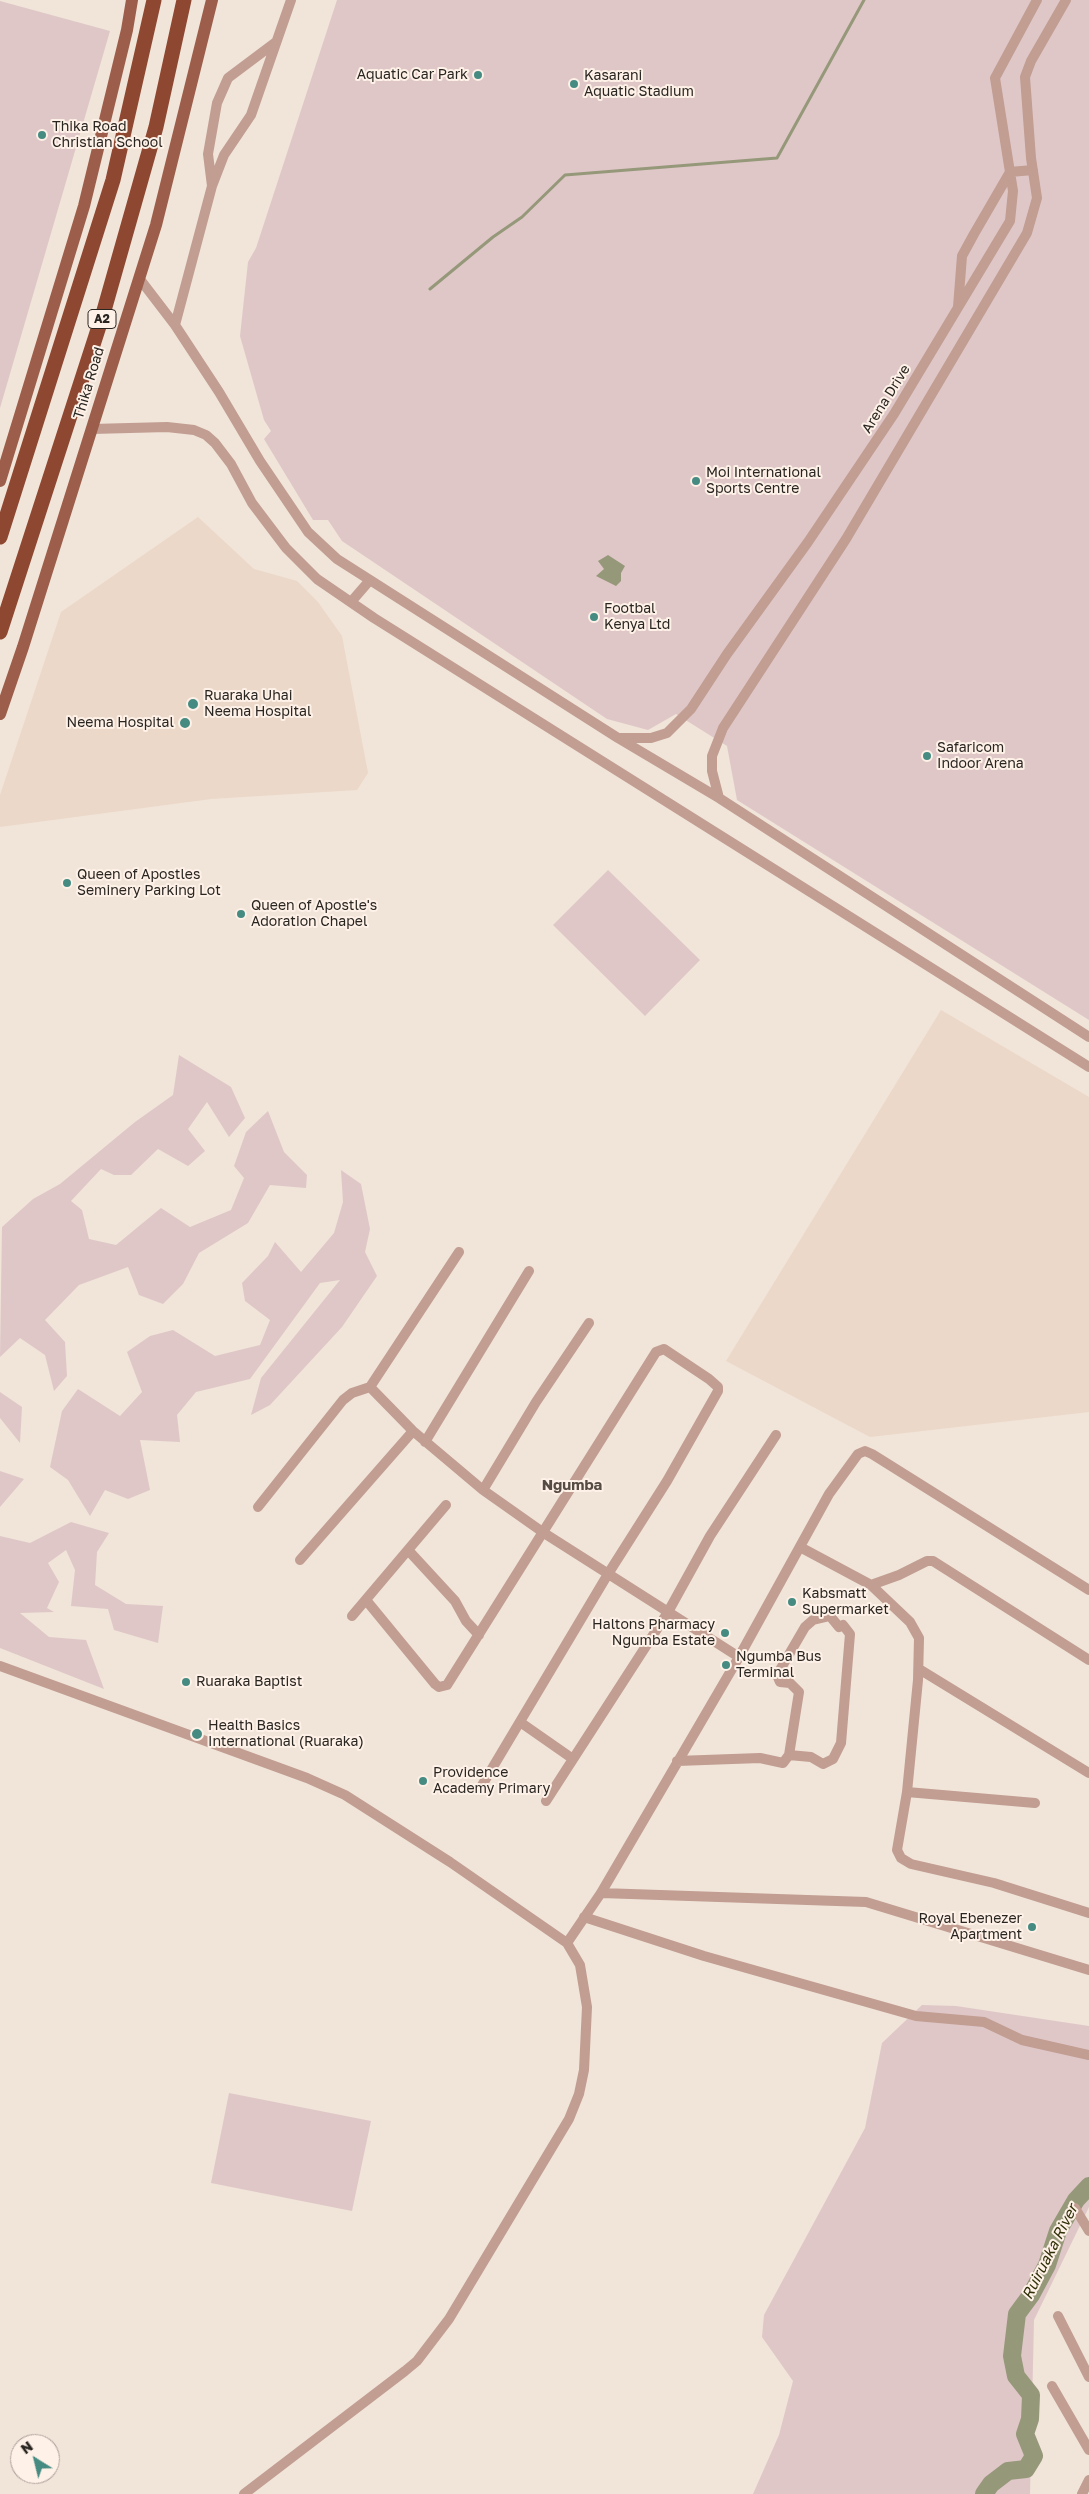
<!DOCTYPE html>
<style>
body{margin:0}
#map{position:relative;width:1089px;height:2494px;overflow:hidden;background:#f1e4d9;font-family:"Golos Text",sans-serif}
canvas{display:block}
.north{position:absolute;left:10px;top:2434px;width:50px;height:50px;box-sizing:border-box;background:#fef1e7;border:1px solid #a99f98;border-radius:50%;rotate:324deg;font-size:14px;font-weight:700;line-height:20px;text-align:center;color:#292521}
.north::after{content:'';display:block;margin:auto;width:18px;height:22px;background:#468b82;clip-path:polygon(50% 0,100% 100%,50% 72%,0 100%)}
</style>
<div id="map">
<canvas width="1089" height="2494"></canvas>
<div class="north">N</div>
</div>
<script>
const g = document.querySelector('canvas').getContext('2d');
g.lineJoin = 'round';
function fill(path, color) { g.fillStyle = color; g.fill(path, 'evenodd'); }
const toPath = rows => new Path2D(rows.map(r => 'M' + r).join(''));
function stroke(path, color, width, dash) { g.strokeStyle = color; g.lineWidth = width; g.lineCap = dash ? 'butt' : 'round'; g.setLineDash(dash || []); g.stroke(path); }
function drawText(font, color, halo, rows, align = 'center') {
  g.font = font + ' "Golos Text",sans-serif'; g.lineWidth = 4; g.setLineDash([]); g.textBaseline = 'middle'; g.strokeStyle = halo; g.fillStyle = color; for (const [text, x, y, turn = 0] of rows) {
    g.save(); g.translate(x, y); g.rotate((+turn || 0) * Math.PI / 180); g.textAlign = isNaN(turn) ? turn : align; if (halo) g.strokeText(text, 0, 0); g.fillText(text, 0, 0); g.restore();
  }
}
fill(toPath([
 [198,517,254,569,297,581,318,602,342,636,368,773,357,790,211,799,0,827,0,795,61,612],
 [941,1010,1089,1097,1089,1412,870,1437,726,1361]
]), '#ebd8c9');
fill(toPath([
 [337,0,1089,0,1089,1020,737,800,727,746,676,714,648,730,607,719,342,541,328,520,313,520,264,439,271,431,264,420,240,336,248,262,256,248],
 [0,1,110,31,0,408],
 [608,870,700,960,645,1016,553,925],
 [179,1055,231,1087,245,1118,229,1137,207,1102,188,1129,205,1151,188,1166,158,1149,131,1175,114,1175,101,1169,71,1201,82,1210,89,1239,116,1245,161,1208,190,1227,231,1210,244,1178,234,1166,246,1132,268,1111,284,1152,307,1175,306,1188,270,1185,248,1223,199,1253,183,1284,163,1304,139,1295,128,1267,79,1285,45,1320,65,1342,67,1376,54,1391,45,1355,20,1338,0,1357,2,1227,33,1199,60,1184,135,1122,173,1095],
 [341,1170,361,1184,370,1229,365,1252,377,1276,342,1327,270,1405,251,1415,261,1378,340,1280,320,1283,250,1379,196,1392,177,1415,180,1442,140,1440,150,1490,128,1499,105,1490,90,1516,68,1480,50,1467,62,1411,78,1389,120,1416,142,1392,127,1352,150,1336,173,1330,215,1356,260,1345,270,1320,245,1301,242,1283,268,1256,275,1242,301,1272,334,1233,343,1202],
 [0,1392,22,1407,20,1443,0,1418],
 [0,1471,24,1479,0,1507],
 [71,1522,109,1533,97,1552,95,1585,126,1604,163,1606,158,1643,114,1630,108,1609,71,1606,75,1570,66,1550,48,1563,59,1582,47,1608,54,1612,20,1613,49,1637,86,1640,104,1689,0,1648,0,1536,30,1543],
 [922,2005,956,2006,1089,2026,1089,2207,1034,2320,1030,2494,753,2494,779,2435,793,2381,762,2337,764,2315,865,2128,882,2043],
 [229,2093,371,2121,352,2211,211,2183]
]), '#dfc7c8');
fill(toPath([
 [608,555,625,566,621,573,621,581,616,586,596,576,604,569,598,561]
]), '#96987a');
stroke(toPath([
 [430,289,493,237,522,217,565,175,777,158,864,0]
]), '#96987a', 3);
stroke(toPath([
 [984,2494,991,2484,1008,2471,1026,2469,1034,2456,1025,2434,1030,2419,1031,2395,1016,2376,1012,2356,1017,2314,1031,2295,1047,2265,1058,2231,1076,2200,1089,2186]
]), '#96987a', 18);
stroke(toPath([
 [212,186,208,154,217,103,228,78,276,42],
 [139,278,175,325,219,392,260,461,308,532,337,559,618,738,719,798,1089,1037],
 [958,307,962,256,974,234,1010,172,1033,170],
 [175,325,212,186,224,155,251,115,291,0],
 [92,429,167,427,194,430,206,435,215,443,231,464,252,503,286,548,317,579,374,618,1089,1067],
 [351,602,370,580],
 [619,738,651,738,667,733,691,709,727,654,808,542,894,414,1010,221,1013,191,995,78,1037,0],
 [719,798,712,771,712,756,723,728,846,539,1027,233,1037,198,1031,158,1025,77,1031,61,1066,0],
 [370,1387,413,1431,483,1490,544,1533,739,1657],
 [425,1442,529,1271],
 [483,1490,536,1402,589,1323],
 [258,1507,343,1400,352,1393,370,1387,459,1252],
 [800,1547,871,1585,910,1622,919,1638,918,1680,907,1792,897,1850,901,1858,911,1864,994,1883,1089,1913],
 [408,1550,455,1601,466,1621,479,1635],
 [300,1560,413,1431],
 [871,1585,899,1575,927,1561,933,1561,1089,1660],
 [366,1600,435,1684,439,1687,447,1685,656,1352,664,1349,709,1379,718,1387,718,1391,667,1481,608,1574,481,1787],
 [352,1616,446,1505],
 [0,1666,307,1778,345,1795,450,1862,567,1943,580,1965,587,2007,584,2070,579,2094,569,2119,449,2319,417,2361,405,2371,244,2494],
 [919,1669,1089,1773],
 [520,1722,573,1759],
 [677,1761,760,1758,783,1763,789,1755,799,1692,790,1683,780,1682,777,1675,805,1627,813,1620,830,1616,839,1627,843,1625,850,1634,841,1743,833,1759,823,1764,811,1757,789,1755],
 [907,1792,1035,1803],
 [546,1801,668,1612,710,1536,776,1435],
 [601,1893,866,1902,1089,1970],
 [584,1917,704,1956,916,2016,984,2022,1022,2040,1089,2055],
 [567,1943,601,1893,739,1657,829,1494,858,1454,865,1451,872,1454,1089,1590],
 [1075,2208,1089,2231],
 [1058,2316,1089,2377],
 [1052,2386,1089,2450],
 [1082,2494,1089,2480]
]), '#c19d92', 10);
stroke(toPath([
 [0,481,84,206,127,30,132,0],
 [0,714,23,647,156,225,212,0]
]), '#9c5e4a', 12);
stroke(toPath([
 [0,537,113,180,154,0],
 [0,632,103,314,156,127,184,0]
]), '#8e4730', 15);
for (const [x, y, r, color] of [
 [478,75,5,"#468b82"],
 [574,84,5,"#468b82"],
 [42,135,5,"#468b82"],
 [696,481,5,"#468b82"],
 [594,617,5,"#468b82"],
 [193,704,6,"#468b82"],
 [185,723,6,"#468b82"],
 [927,756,5,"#468b82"],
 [67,883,5,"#468b82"],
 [241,914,5,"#468b82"],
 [792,1602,5,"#468b82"],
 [725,1633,5,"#468b82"],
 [726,1665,5,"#468b82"],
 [186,1682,5,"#468b82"],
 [197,1734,6,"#468b82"],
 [423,1781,5,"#468b82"],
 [1032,1927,5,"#468b82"]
]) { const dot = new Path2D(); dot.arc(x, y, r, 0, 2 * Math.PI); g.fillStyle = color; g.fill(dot); stroke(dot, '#fef1e7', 2); }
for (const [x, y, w] of [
 [102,319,28]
]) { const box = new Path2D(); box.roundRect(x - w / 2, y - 9.5, w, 19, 4); g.fillStyle = '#fef1e7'; g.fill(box); stroke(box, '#292521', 1); }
drawText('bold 12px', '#292521', null, [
 ["A2",102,319]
]);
drawText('14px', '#292521', '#fef1e7', [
 ["Aquatic Car Park",468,75,"right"],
 ["Kasarani",584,76],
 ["Aquatic Stadium",584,92],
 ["Thika Road",52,127],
 ["Christian School",52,143],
 ["Moi International",706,473],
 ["Sports Centre",706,489],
 ["Footbal",604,609],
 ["Kenya Ltd",604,625],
 ["Ruaraka Uhai",204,696],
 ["Neema Hospital",204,712],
 ["Neema Hospital",174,723,"right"],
 ["Safaricom",937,748],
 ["Indoor Arena",937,764],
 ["Queen of Apostles",77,875],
 ["Seminery Parking Lot",77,891],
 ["Queen of Apostle's",251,906],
 ["Adoration Chapel",251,922],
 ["Kabsmatt",802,1594],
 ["Supermarket",802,1610],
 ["Haltons Pharmacy",715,1625,"right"],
 ["Ngumba Estate",715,1641,"right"],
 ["Ngumba Bus",736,1657],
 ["Terminal",736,1673],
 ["Ruaraka Baptist",196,1682],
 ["Health Basics",208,1726],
 ["International (Ruaraka)",208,1742],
 ["Providence",433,1773],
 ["Academy Primary",433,1789],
 ["Royal Ebenezer",1022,1919,"right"],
 ["Apartment",1022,1935,"right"]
], 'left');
drawText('14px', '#292521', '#fef1e7', [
 ["Thika Road",89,383,-73],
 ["Arena Drive",886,399,-58]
]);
drawText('bold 15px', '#564c43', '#fef1e7', [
 ["Ngumba",572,1485]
]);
drawText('italic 15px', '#2f3008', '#fef1e7', [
 ["Ruiruaka River",1050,2252,-63]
]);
</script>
